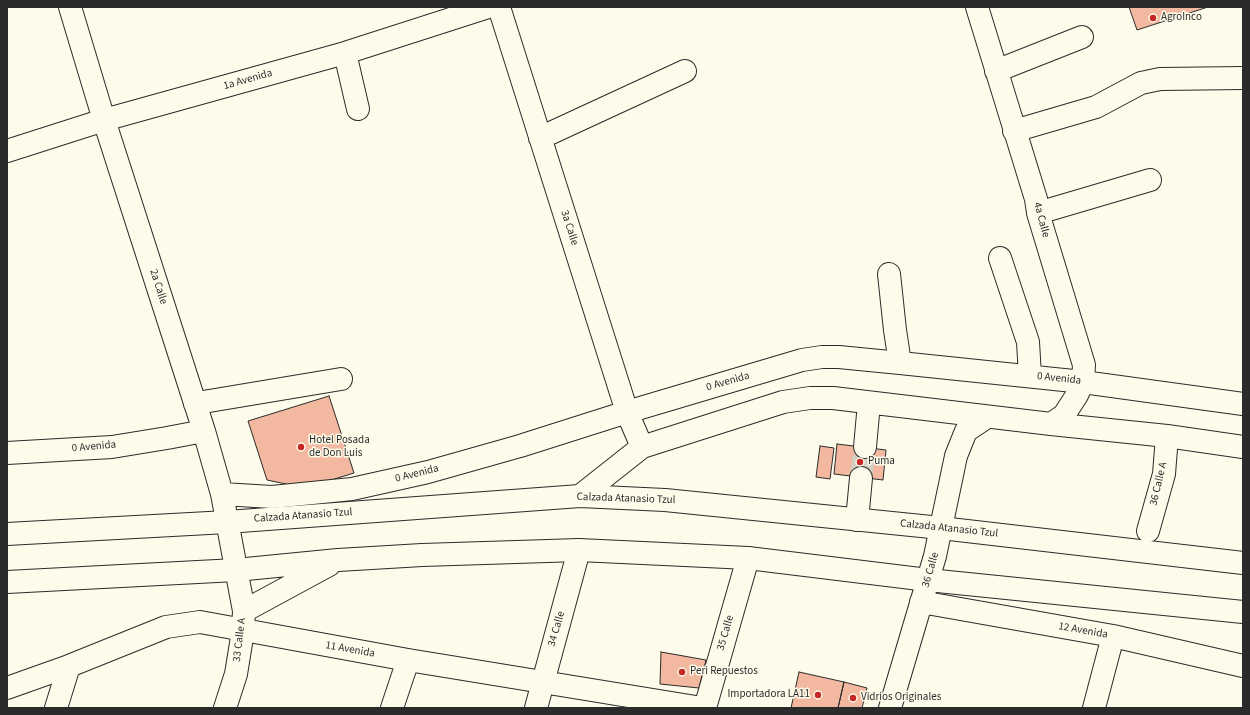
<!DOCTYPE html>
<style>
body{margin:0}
#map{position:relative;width:1250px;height:715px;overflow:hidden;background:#fdfbea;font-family:"Source Sans 3",sans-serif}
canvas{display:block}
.frame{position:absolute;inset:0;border:8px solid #2b2b2b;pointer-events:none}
</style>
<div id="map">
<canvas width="1250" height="715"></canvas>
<div class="frame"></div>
</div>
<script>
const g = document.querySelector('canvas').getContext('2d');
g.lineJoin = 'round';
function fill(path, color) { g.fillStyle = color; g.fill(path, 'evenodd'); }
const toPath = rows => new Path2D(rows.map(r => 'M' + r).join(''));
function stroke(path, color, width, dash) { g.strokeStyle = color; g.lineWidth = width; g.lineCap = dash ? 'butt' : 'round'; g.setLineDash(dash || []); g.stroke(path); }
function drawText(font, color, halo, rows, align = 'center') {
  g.font = font + ' "Source Sans 3",sans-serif'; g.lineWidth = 3; g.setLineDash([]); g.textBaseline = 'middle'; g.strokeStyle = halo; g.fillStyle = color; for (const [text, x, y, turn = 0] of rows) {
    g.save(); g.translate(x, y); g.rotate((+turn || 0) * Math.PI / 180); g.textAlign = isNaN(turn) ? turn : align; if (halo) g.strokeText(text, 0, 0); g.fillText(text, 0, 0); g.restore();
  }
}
const building = toPath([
 [1129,7,1208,7,1137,30,1129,7],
 [329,396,354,473,305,488,267,480,248,421,329,396],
 [837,444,886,450,883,480,834,474,837,444],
 [820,446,834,448,830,479,816,477,820,446],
 [661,652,706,660,699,688,660,684,661,652],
 [799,672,844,682,838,708,791,708,799,672],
 [844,682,867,688,862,708,838,708,844,682]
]);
fill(building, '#f2b8a0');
stroke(building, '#2b2b2b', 1);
stroke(toPath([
 [861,478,865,447]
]), '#d3d1c4', 22, [22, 11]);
const minor = toPath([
 [70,7,104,120,204,431,222,494,244,611,243,631,236,674,225,708],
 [499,7,627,412,642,447],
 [977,7,1036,199,1038,213,1084,365,1083,382,1077,395,1064,415,1051,424],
 [345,53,358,109],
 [996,71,1082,37],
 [1014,131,1096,107,1141,83,1160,79,1243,78],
 [540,138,685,71],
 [7,151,104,120,345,53,488,7],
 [1038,213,1150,180],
 [1000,258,1028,342,1030,376],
 [889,274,895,330,900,363],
 [195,404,209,401,341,379],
 [865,447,869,403],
 [7,453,112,447,167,438,204,431],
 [222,494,272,497,352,489,428,472,520,446,627,412,802,360,822,357,839,357,900,363,1083,382,1243,404],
 [580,496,642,447,783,402,810,398,833,398,1051,424,1167,436,1243,447],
 [857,520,861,478],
 [1148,531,1164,474,1167,436],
 [921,602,1113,636,1243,666],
 [7,688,69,666,166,627,200,622,408,660,702,708],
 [56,708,69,666],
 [392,708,408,660],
 [536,708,579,550],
 [705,708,748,558],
 [890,708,935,556,956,456,966,431,987,417],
 [1094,708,1113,636]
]);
const major = toPath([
 [7,534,227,522,580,496,665,500,941,528,1243,563],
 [7,582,236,570,338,560,422,555,579,550,748,558,928,580,1243,612],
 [244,611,329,565]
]);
stroke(minor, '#2b2b2b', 24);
stroke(major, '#2b2b2b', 24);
stroke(minor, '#fdfbea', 22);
stroke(major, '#fdfbea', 22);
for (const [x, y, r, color] of [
 [1153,18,4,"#c62828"],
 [301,447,4,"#c62828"],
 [860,462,4,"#c62828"],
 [682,672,4,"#c62828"],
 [818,695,4,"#c62828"],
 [853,698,4,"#c62828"]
]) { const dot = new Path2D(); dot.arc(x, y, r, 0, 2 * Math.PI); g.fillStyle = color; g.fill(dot); stroke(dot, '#fdfbea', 1.5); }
drawText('11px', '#2b2b2b', '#fdfbea', [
 ["AgroInco",1161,18],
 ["Hotel Posada",309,441],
 ["de Don Luis",309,454],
 ["Puma",868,462],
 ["Peri Repuestos",690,672],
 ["Importadora LA11",810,695,"right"],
 ["Vidrios Originales",861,698]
], 'left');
drawText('11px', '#2b2b2b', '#fdfbea', [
 ["1a Avenida",248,80,-16],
 ["4a Calle",1041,220,75],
 ["3a Calle",569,228,72],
 ["2a Calle",158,287,72],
 ["0 Avenida",1059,379,6],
 ["0 Avenida",728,382,-16],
 ["0 Avenida",94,447,-5],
 ["0 Avenida",417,474,-14],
 ["36 Calle A",1159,484,-77],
 ["Calzada Atanasio Tzul",626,499,2],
 ["Calzada Atanasio Tzul",303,516,-4],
 ["Calzada Atanasio Tzul",949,529,6],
 ["36 Calle",931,570,-74],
 ["34 Calle",557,629,-74],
 ["12 Avenida",1083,631,10],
 ["35 Calle",726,633,-74],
 ["33 Calle A",240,640,-83],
 ["11 Avenida",350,650,10]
]);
</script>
